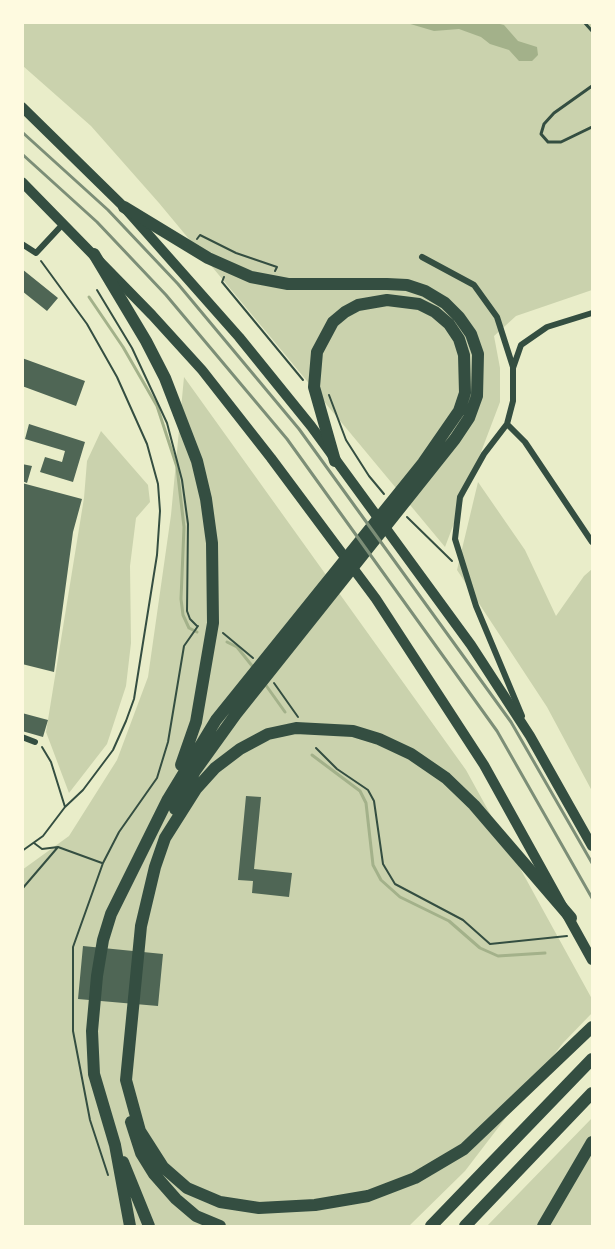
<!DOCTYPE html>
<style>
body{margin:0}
#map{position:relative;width:615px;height:1249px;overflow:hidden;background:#e9edc9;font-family:Quicksand,sans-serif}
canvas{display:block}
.frame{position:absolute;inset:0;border:24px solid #fefae0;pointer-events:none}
</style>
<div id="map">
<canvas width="615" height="1249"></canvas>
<div class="frame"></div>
</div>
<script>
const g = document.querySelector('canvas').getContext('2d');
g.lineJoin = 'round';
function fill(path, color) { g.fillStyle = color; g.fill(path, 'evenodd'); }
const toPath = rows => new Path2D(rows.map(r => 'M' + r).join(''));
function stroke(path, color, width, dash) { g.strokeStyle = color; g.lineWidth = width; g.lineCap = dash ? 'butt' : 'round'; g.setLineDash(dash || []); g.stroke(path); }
fill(toPath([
 [23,23,592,23,592,290,516,316,494,336,500,368,500,402,445,547,159,203,91,126,23,66],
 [184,377,466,770,592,999,592,1013,563,1043,465,1171,409,1226,23,1226,22,870,69,836,117,760,148,677,171,515],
 [101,431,148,485,150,502,136,518,130,566,131,643,126,686,107,744,69,793,46,732,84,498,87,461],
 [478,482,525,550,556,616,584,576,592,569,592,791,547,707,457,570],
 [592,1118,592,1226,487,1226]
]), '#cad2ad');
fill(toPath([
 [407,23,496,23,504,25,518,41,537,47,538,55,532,61,519,61,509,50,490,44,481,37,459,29,434,31]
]), '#a3b18a');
stroke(toPath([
 [89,297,123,347,157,406,177,467,184,527,181,599,183,615,189,628,197,632],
 [227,642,237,647,253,667],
 [265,684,285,712],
 [312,755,360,791,366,803,373,865,381,880,400,897,449,921,480,948,498,956,545,953]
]), '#a3b18a', 3);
fill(toPath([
 [22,269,58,298,47,311,22,291],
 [22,358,85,381,76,406,22,386],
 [29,424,85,442,73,482,40,472,45,457,62,462,65,451,25,439],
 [22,464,32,466,27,483,22,481],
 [22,483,82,499,73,532,54,672,22,664],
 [22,713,48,720,43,737,22,731],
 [246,796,261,797,254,869,292,873,289,897,252,893,253,881,238,880],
 [83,946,163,954,158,1006,78,999]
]), '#4f6655');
stroke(toPath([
 [197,239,200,235,236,253,277,267,275,271],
 [224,277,222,282,303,380],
 [97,290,132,348,167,423,182,480,188,524,187,611,190,619,197,626],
 [329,395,346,440,369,476,384,494],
 [407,517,452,561],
 [223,633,253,658],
 [274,683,298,717],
 [42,747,51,762,65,807],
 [316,748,337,769,368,790,374,801,383,864,395,884,463,920,490,944,567,936],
 [34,843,42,849,58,847,102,863],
 [22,851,43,836,65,807,83,790,113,750,126,721,134,699,157,555,160,511,158,484,147,444,117,377,87,324,41,261],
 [22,889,58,847],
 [108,1175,90,1120,73,1031,73,947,103,863,119,832,157,778,168,742,184,646,198,626]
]), '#344e41', 2);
stroke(toPath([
 [584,22,592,31],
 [592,86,554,113,544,124,541,134,548,142,561,142,592,127]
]), '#344e41', 3);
stroke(toPath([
 [22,244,36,253,63,224],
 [422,257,474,285,497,317,513,367],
 [507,424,525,442,592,542],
 [522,716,476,606,455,539,460,497,484,454,507,424,513,401,513,368,521,345,547,327,592,313],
 [22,737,35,742]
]), '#344e41', 6);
stroke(toPath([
 [22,107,124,207,239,337,311,426,471,645,530,736,592,846],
 [22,182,152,315,202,370,271,458,376,599,484,765,592,960]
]), '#344e41', 10);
stroke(toPath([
 [124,207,208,258,251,277,288,284,387,284,407,285,425,291,445,303,459,317,471,334,478,354,477,396,469,418,455,439,236,714,195,771,175,809],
 [94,254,146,341,165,378,197,461,206,499,212,543,213,623,196,722,181,765],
 [571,918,474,805,446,778,411,754,379,739,353,731,296,728,268,734,240,749,215,768,196,789,165,838,155,867,141,926,126,1080,140,1131,163,1167,187,1188,220,1202,259,1208,315,1205,368,1196,415,1178,464,1149,592,1027],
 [131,1122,141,1153,154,1174,176,1199,196,1216,220,1226],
 [123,1162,149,1226],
 [130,1226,115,1145,94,1074,92,1031,97,976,103,940,111,914,168,799,216,720,423,463,459,411,465,393,464,355,459,339,449,324,435,312,419,304,387,300,358,305,345,312,333,322,317,352,314,387,335,461],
 [431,1226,592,1059],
 [465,1226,592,1093],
 [543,1226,592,1142]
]), '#344e41', 12);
stroke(toPath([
 [22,132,108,210,178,284,299,429,511,722,592,863],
 [22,154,97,222,166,295,287,439,497,731,592,898]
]), '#7c8e77', 3);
</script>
